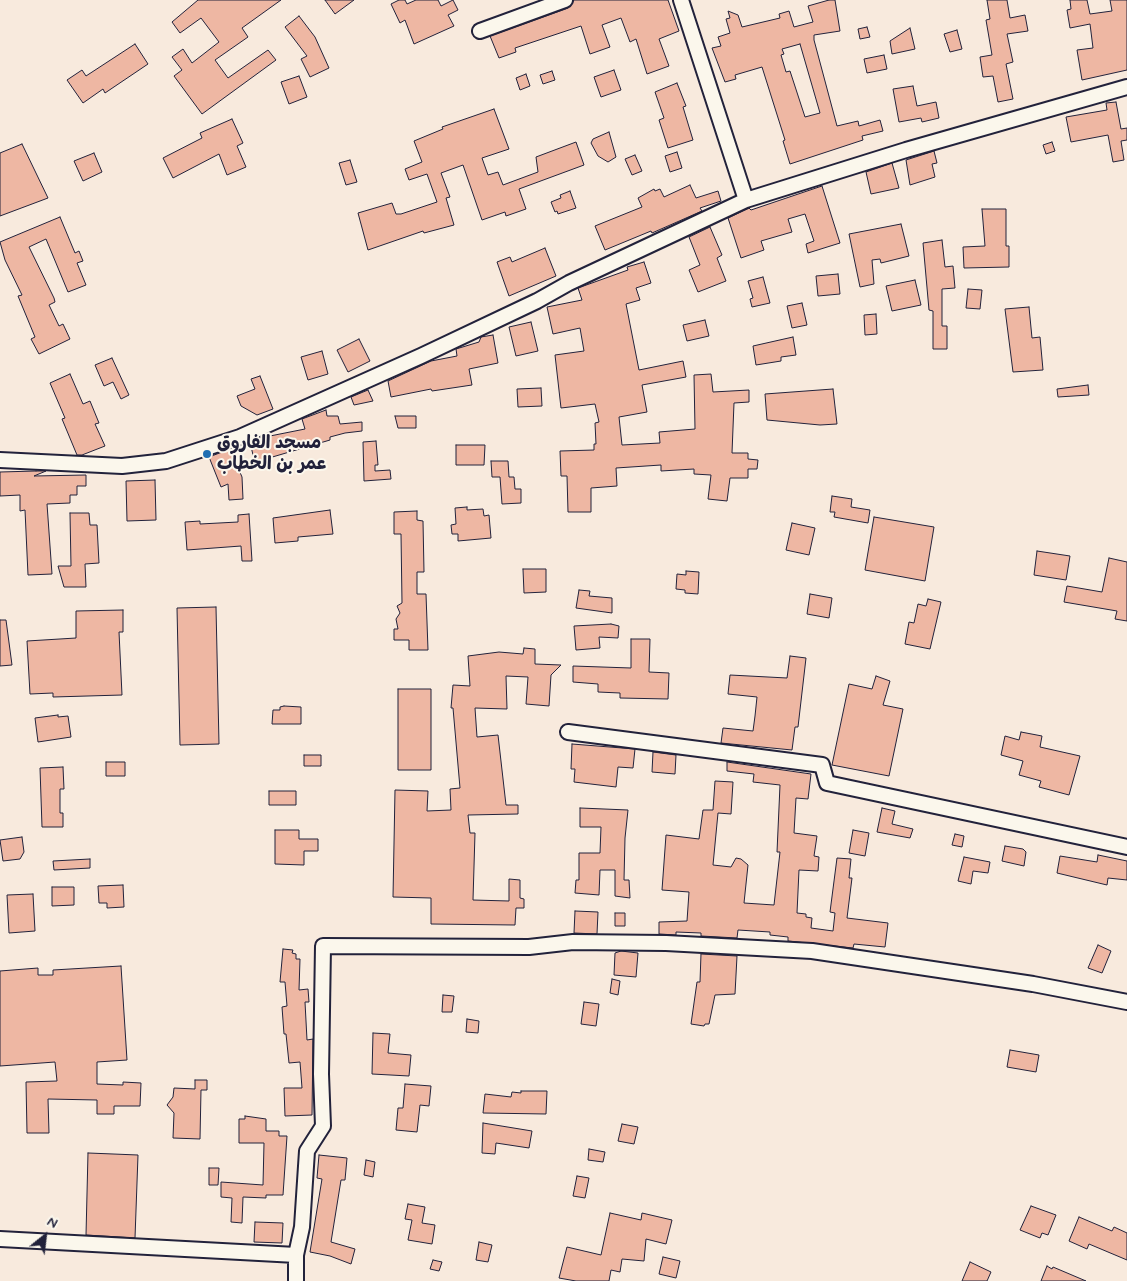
<!DOCTYPE html>
<meta charset="utf-8">
<style>
body{margin:0}
#map{position:relative;width:1127px;height:1281px;overflow:hidden;background:#f8eadd;font-family:Mynerve,sans-serif}
canvas{display:block}
.north{position:absolute;left:20px;top:1211px;width:50px;height:50px;-webkit-text-stroke:4px #fbf7ec;paint-order:stroke;rotate:29deg;font-size:14px;font-weight:700;line-height:20px;text-align:center;color:#22223b}
.north::after{content:'';display:block;margin:auto;width:18px;height:22px;background:#22223b;clip-path:polygon(50% 0,100% 100%,50% 72%,0 100%)}
</style>
<div id="map">
<canvas width="1127" height="1281"></canvas>
<div class="north">N</div>
</div>
<script>
const g = document.querySelector('canvas').getContext('2d');
g.lineJoin = 'round';
function fill(path, color) { g.fillStyle = color; g.fill(path, 'evenodd'); }
const toPath = rows => new Path2D(rows.map(r => 'M' + r).join(''));
function stroke(path, color, width, dash) { g.strokeStyle = color; g.lineWidth = width; g.lineCap = dash ? 'butt' : 'round'; g.setLineDash(dash || []); g.stroke(path); }
function drawText(font, color, halo, rows, align = 'center') {
  g.font = font + ' Mynerve,"Playpen Sans Arabic",sans-serif'; g.lineWidth = 4; g.setLineDash([]); g.textBaseline = 'middle'; g.strokeStyle = halo; g.fillStyle = color; for (const [text, x, y, turn = 0] of rows) {
    g.save(); g.translate(x, y); g.rotate((+turn || 0) * Math.PI / 180); g.textAlign = isNaN(turn) ? turn : align; if (halo) g.strokeText(text, 0, 0); g.fillText(text, 0, 0); g.restore();
  }
}
const building = toPath([
 [198,0,281,0,242,28,248,37,215,60,228,78,268,50,276,60,202,114,174,76,182,70,172,57,183,49,192,63,219,42,201,18,180,33,172,22,198,0],
 [325,0,354,0,335,14,325,0],
 [399,0,405,0,407,4,416,0,438,0,441,6,453,0,458,10,448,15,454,26,414,44,405,20,400,23,391,4,399,0],
 [574,0,668,0,679,31,659,39,669,66,647,74,636,39,630,42,621,18,602,25,610,47,590,54,581,26,515,48,516,52,499,58,490,36,568,8,574,0],
 [829,0,835,0,840,31,814,35,814,40,837,126,858,121,859,126,880,120,883,131,862,136,863,140,790,164,783,141,785,140,762,67,735,75,736,79,725,82,712,48,721,46,718,37,730,33,726,19,730,18,728,11,738,15,742,27,780,18,779,14,789,11,794,27,813,22,808,6,829,0],
 [800,44,820,113,805,117,790,71,786,72,781,55,784,54,782,49,800,44],
 [987,0,1007,0,1010,18,1025,15,1028,31,1007,34,1013,62,1006,64,1013,99,998,102,993,76,983,77,980,57,992,55,986,20,990,19,987,0],
 [1070,0,1087,0,1090,14,1112,11,1110,0,1127,0,1127,70,1082,80,1077,50,1093,48,1090,24,1070,28,1067,10,1071,9,1070,0],
 [299,16,315,37,329,68,310,77,301,59,307,56,285,27,299,16],
 [867,27,870,37,860,39,858,29,867,27],
 [910,28,915,49,892,54,890,41,910,28],
 [957,30,962,49,950,52,944,34,957,30],
 [135,44,148,64,105,93,103,89,83,103,67,80,82,70,86,76,135,44],
 [884,55,887,69,867,73,864,59,884,55],
 [614,70,621,90,601,97,594,77,614,70],
 [552,71,555,80,543,84,540,75,552,71],
 [526,74,530,86,520,90,516,78,526,74],
 [299,76,307,97,289,104,281,82,299,76],
 [677,83,686,106,683,107,693,140,668,148,659,120,664,118,655,92,677,83],
 [913,86,917,106,936,102,939,118,922,122,921,118,899,122,893,89,913,86],
 [1116,102,1121,129,1127,128,1127,140,1121,141,1124,160,1113,162,1108,135,1071,142,1066,117,1107,110,1106,103,1116,102],
 [494,109,509,149,482,158,488,175,498,172,503,185,538,172,536,157,576,142,584,165,519,189,526,209,506,216,505,212,482,220,463,165,441,173,450,197,446,198,454,225,424,233,423,231,368,250,358,213,392,203,396,214,401,214,437,202,427,174,409,180,405,169,422,162,414,141,443,129,442,127,494,109],
 [232,119,243,143,237,146,246,167,227,175,219,154,173,178,163,158,202,138,200,133,232,119],
 [609,132,616,157,608,162,598,156,591,143,593,139,609,132],
 [1052,142,1055,151,1046,154,1043,145,1052,142],
 [22,144,48,198,0,216,0,153,22,144],
 [934,151,937,163,932,164,935,177,910,185,906,160,934,151],
 [677,152,682,168,670,172,665,156,677,152],
 [94,153,102,172,83,181,74,161,94,153],
 [635,155,642,171,632,175,625,159,635,155],
 [350,160,357,182,346,185,339,163,350,160],
 [892,163,899,188,871,194,866,172,892,163],
 [690,185,696,198,718,191,721,201,700,208,702,211,652,233,651,231,605,250,595,226,642,207,638,198,654,189,655,191,660,189,664,197,690,185],
 [822,186,840,243,808,253,806,244,814,241,805,214,788,219,792,232,761,241,764,250,741,258,728,218,749,208,751,210,822,186],
 [570,191,576,208,558,214,557,211,555,212,551,202,561,198,560,195,570,191],
 [982,209,1006,209,1006,246,1009,246,1009,267,964,268,963,247,985,246,982,209],
 [60,217,75,253,79,251,83,261,77,263,86,285,68,292,46,239,29,247,54,298,55,302,49,305,59,326,63,324,70,339,39,354,31,339,35,337,18,296,22,295,5,260,0,242,60,217],
 [901,224,909,256,881,263,880,259,872,260,874,284,860,287,849,234,901,224],
 [710,227,722,255,717,258,726,281,698,292,689,270,700,265,689,237,710,227],
 [942,240,945,267,953,266,955,288,942,289,942,326,947,326,947,349,933,349,933,311,929,310,923,243,942,240],
 [545,248,556,276,509,296,497,262,510,257,512,262,545,248],
 [644,262,651,283,636,288,640,300,626,304,639,370,683,361,686,377,642,385,647,412,619,417,622,445,660,443,659,432,695,429,694,375,711,374,713,392,749,390,749,402,734,403,732,453,748,453,748,459,758,460,757,469,748,469,748,478,730,478,727,501,708,499,711,475,694,474,694,469,661,471,661,465,616,468,617,486,591,488,591,512,568,512,567,476,561,476,560,451,594,450,594,444,596,444,595,423,599,422,595,404,561,408,555,355,584,351,580,328,553,334,547,307,582,300,578,288,628,270,627,267,644,262],
 [838,274,840,294,818,296,816,276,838,274],
 [763,277,770,303,752,307,750,299,753,298,748,281,763,277],
 [915,280,921,305,892,311,886,286,915,280],
 [968,289,982,290,980,309,966,308,968,289],
 [802,303,807,325,792,328,787,306,802,303],
 [1029,307,1032,338,1040,337,1043,370,1013,372,1005,309,1029,307],
 [876,314,877,334,865,335,864,315,876,314],
 [705,320,709,336,687,341,683,325,705,320],
 [531,322,538,351,516,356,509,327,531,322],
 [493,335,498,363,469,369,472,385,432,391,431,389,391,397,388,381,431,361,457,356,456,349,479,342,481,337,493,335],
 [793,337,796,355,781,357,781,361,756,365,753,346,793,337],
 [359,339,370,361,348,372,337,350,359,339],
 [322,351,328,374,308,380,301,357,322,351],
 [112,358,129,395,121,399,113,382,104,386,95,365,112,358],
 [70,374,83,404,90,401,99,423,95,424,105,446,82,455,77,455,62,419,65,418,50,383,70,374],
 [260,376,273,409,257,415,241,406,237,396,255,389,251,379,260,376],
 [1088,385,1089,395,1058,397,1057,389,1088,385],
 [541,388,542,406,518,407,517,389,541,388],
 [833,389,837,424,820,425,767,420,765,394,833,389],
 [368,390,373,401,354,405,351,397,368,390],
 [326,410,327,416,338,416,340,424,362,422,362,431,345,433,330,437,330,440,269,458,270,465,256,468,250,442,270,433,270,436,305,429,302,419,326,410],
 [395,416,416,416,416,428,398,428,395,416],
 [376,441,378,465,375,465,375,471,390,470,391,479,364,481,363,442,376,441],
 [456,445,485,445,484,465,456,465,456,445],
 [230,449,242,477,243,499,229,500,228,484,221,487,209,457,230,449],
 [491,461,508,461,509,477,514,477,515,489,521,489,521,503,502,504,500,477,492,477,491,461],
 [36,471,46,471,34,476,86,475,86,486,77,486,77,495,70,495,70,503,47,504,52,574,28,575,25,510,20,511,20,495,0,496,0,472,36,471],
 [155,480,156,520,127,521,126,481,155,480],
 [832,496,852,499,851,507,870,510,868,523,834,517,835,512,830,512,832,496],
 [467,507,467,510,483,509,484,516,489,515,491,538,458,541,458,534,452,534,451,525,456,524,455,508,467,507],
 [330,510,333,534,298,537,298,541,275,543,273,518,330,510],
 [417,511,417,520,423,521,424,572,417,572,417,594,426,594,428,650,409,650,409,640,394,640,394,629,398,629,396,619,400,613,397,606,402,603,401,534,394,534,394,512,417,511],
 [70,513,89,513,90,525,97,525,99,563,85,564,86,587,64,587,58,566,71,566,70,513],
 [249,514,252,561,242,561,241,546,187,550,185,522,200,521,200,524,238,522,238,515,249,514],
 [874,517,934,527,925,581,865,570,874,517],
 [792,523,815,528,809,555,786,550,792,523],
 [1037,551,1070,556,1066,580,1034,575,1037,551],
 [1109,558,1127,562,1127,621,1115,619,1117,611,1064,602,1067,586,1102,592,1109,558],
 [523,569,546,569,546,592,524,593,523,569],
 [686,571,699,572,698,594,685,593,685,590,676,589,677,574,686,575,686,571],
 [579,590,590,591,589,596,612,598,612,613,576,608,579,590],
 [810,594,832,598,829,618,807,614,810,594],
 [928,599,941,602,930,649,905,644,909,622,914,623,918,604,926,606,928,599],
 [216,607,219,744,180,745,177,608,216,607],
 [123,610,123,632,119,632,122,695,53,697,53,693,30,694,27,641,76,638,76,611,123,610],
 [0,620,6,620,12,665,0,666,0,620],
 [611,624,619,626,618,638,599,637,600,648,576,650,574,626,611,624],
 [631,639,650,639,649,672,669,673,668,699,620,698,620,693,598,692,598,684,573,682,573,666,631,668,631,639],
 [524,648,535,649,535,664,561,665,551,675,549,706,526,704,528,677,506,676,507,709,475,708,477,737,498,735,506,805,518,805,518,814,468,815,470,833,475,833,473,900,509,901,509,879,520,880,520,898,524,899,524,908,516,908,515,925,431,924,431,898,393,897,395,790,428,791,427,811,451,810,450,789,460,788,453,708,451,708,453,685,470,686,468,656,499,652,523,654,524,648],
 [790,656,806,658,798,727,795,727,792,750,721,743,723,728,753,731,755,716,757,697,728,694,730,675,787,678,790,656],
 [876,676,890,681,883,705,903,709,889,776,832,765,849,684,872,689,876,676],
 [398,689,431,689,431,770,398,770,398,689],
 [284,706,301,707,301,724,272,724,273,710,280,710,280,707,284,706],
 [58,715,58,717,68,716,71,737,38,742,35,718,58,715],
 [1021,732,1042,736,1040,747,1080,756,1069,795,1039,787,1041,781,1019,775,1023,761,1001,755,1005,736,1019,740,1021,732],
 [572,744,635,749,633,768,618,767,616,787,574,782,575,769,571,769,572,744],
 [653,752,676,755,675,774,652,772,653,752],
 [304,755,321,755,321,766,304,766,304,755],
 [106,762,125,762,125,776,106,776,106,762],
 [727,762,811,774,808,799,796,798,794,833,817,836,814,856,819,857,818,871,799,870,797,913,806,914,806,917,812,918,811,928,833,931,835,913,830,912,837,858,851,859,849,878,852,878,847,918,888,923,885,947,854,944,853,948,788,941,788,937,770,935,770,932,738,930,737,938,701,936,701,933,676,932,676,935,659,934,659,922,687,921,689,892,662,890,666,835,699,839,703,810,713,810,715,781,733,782,731,814,718,813,713,865,731,867,736,858,741,859,748,865,744,903,774,905,780,852,777,852,780,785,753,782,754,774,727,771,727,762],
 [63,767,64,789,60,789,60,813,63,813,63,827,42,827,40,768,63,767],
 [269,791,296,791,296,805,269,805,269,791],
 [580,808,628,810,625,838,624,880,629,880,630,898,615,896,615,870,600,870,599,895,575,893,576,880,579,880,579,853,600,853,601,827,580,827,580,808],
 [882,808,895,811,892,824,913,829,910,838,877,832,882,808],
 [275,830,299,830,299,839,318,839,318,851,304,851,304,865,275,864,275,830],
 [853,830,869,833,865,856,849,853,853,830],
 [955,834,964,836,962,847,952,845,955,834],
 [22,837,24,852,20,859,3,861,0,840,22,837],
 [1005,846,1023,849,1026,852,1024,866,1002,861,1005,846],
 [1098,855,1127,861,1127,880,1108,878,1107,885,1057,873,1060,856,1097,862,1098,855],
 [964,857,990,862,988,873,973,871,971,884,958,881,964,857],
 [90,859,90,868,54,870,53,861,90,859],
 [123,885,124,907,107,908,107,903,99,903,98,886,123,885],
 [52,887,74,887,74,905,52,906,52,887],
 [33,894,35,931,9,933,7,895,33,894],
 [575,911,598,912,597,934,574,933,575,911],
 [615,913,625,913,625,926,615,926,615,913],
 [1098,945,1111,951,1102,973,1088,968,1098,945],
 [283,949,293,950,292,953,296,954,296,959,300,959,299,990,308,989,309,1002,305,1002,307,1040,313,1039,312,1115,285,1116,284,1088,302,1088,300,1062,289,1063,286,1034,284,1034,282,1007,287,1006,285,982,280,982,283,949],
 [621,951,638,953,636,977,614,975,615,953,621,951],
 [701,954,737,956,735,994,715,995,709,1024,705,1024,704,1026,691,1024,697,982,700,982,701,954],
 [121,966,127,1060,97,1062,97,1084,123,1085,123,1082,141,1083,140,1106,114,1106,114,1114,97,1114,97,1100,48,1099,49,1133,27,1133,26,1082,57,1081,55,1062,0,1066,0,971,38,968,38,975,53,975,53,970,121,966],
 [612,979,620,981,618,995,610,993,612,979],
 [443,995,454,996,452,1012,442,1012,443,995],
 [584,1002,599,1004,596,1026,581,1024,584,1002],
 [467,1019,479,1021,478,1033,466,1032,467,1019],
 [373,1033,390,1034,388,1053,411,1055,409,1076,372,1074,373,1033],
 [1010,1050,1039,1055,1036,1072,1007,1067,1010,1050],
 [195,1080,207,1080,207,1090,201,1090,200,1139,173,1138,174,1113,167,1105,173,1097,174,1088,195,1089,195,1080],
 [405,1084,431,1086,429,1106,420,1105,417,1132,396,1130,398,1108,403,1108,405,1084],
 [521,1091,547,1091,546,1114,483,1113,485,1094,511,1097,512,1092,521,1093,521,1091],
 [245,1116,266,1119,266,1131,279,1131,279,1136,287,1136,283,1195,266,1195,266,1198,243,1197,242,1223,231,1222,232,1198,221,1197,221,1182,263,1185,264,1143,239,1143,239,1119,245,1119,245,1116],
 [483,1123,532,1131,529,1148,496,1143,495,1154,482,1153,483,1123],
 [622,1124,638,1127,634,1144,618,1141,622,1124],
 [589,1149,605,1152,603,1162,588,1160,589,1149],
 [88,1153,138,1155,135,1238,86,1235,88,1153],
 [319,1155,347,1158,345,1180,341,1180,331,1242,355,1249,351,1264,330,1256,310,1252,322,1179,317,1178,319,1155],
 [366,1160,375,1162,373,1177,364,1175,366,1160],
 [209,1168,219,1168,218,1185,209,1185,209,1168],
 [577,1176,589,1178,585,1198,573,1196,577,1176],
 [408,1204,425,1207,422,1223,435,1225,432,1244,408,1240,412,1220,405,1219,408,1204],
 [1031,1206,1056,1215,1048,1235,1042,1233,1040,1238,1020,1230,1031,1206],
 [610,1213,641,1220,642,1213,672,1220,666,1244,646,1239,644,1261,622,1259,620,1272,611,1270,609,1281,576,1281,559,1278,567,1247,601,1255,610,1213],
 [1079,1217,1112,1231,1114,1227,1127,1233,1127,1260,1089,1244,1087,1249,1069,1241,1079,1217],
 [255,1222,283,1223,282,1243,254,1242,255,1222],
 [479,1242,492,1245,488,1262,476,1260,479,1242],
 [663,1257,680,1261,676,1278,659,1274,663,1257],
 [433,1260,442,1262,439,1271,430,1269,433,1260],
 [970,1262,991,1272,987,1281,962,1281,970,1262],
 [1047,1266,1052,1269,1053,1267,1086,1281,1041,1281,1047,1266]
]);
fill(building, '#eeb7a3');
stroke(building, '#22223b', 1);
const minor = toPath([
 [681,0,746,200],
 [480,31,565,0],
 [0,460,122,466,166,461,240,437,421,356,537,301,569,283,746,200,906,150,1127,87],
 [568,732,822,765,827,783,1127,847],
 [0,1239,296,1255],
 [296,1281,296,1255,302,1227,307,1151,323,1126,321,1074,323,946,529,947,573,942,666,943,812,951,1033,984,1127,1002]
]);
stroke(minor, '#22223b', 18);
stroke(minor, '#fbf7ec', 14);
for (const [x, y, r, color] of [
 [207,454,5,"#1f6fb2"]
]) { const dot = new Path2D(); dot.arc(x, y, r, 0, 2 * Math.PI); g.fillStyle = color; g.fill(dot); stroke(dot, '#fbf7ec', 2); }
drawText('bold 18px', '#22223b', '#fbf7ec', [
 ["مسجد الفاروق",217,444],
 ["عمر بن الخطاب",217,465]
], 'left');
</script>
